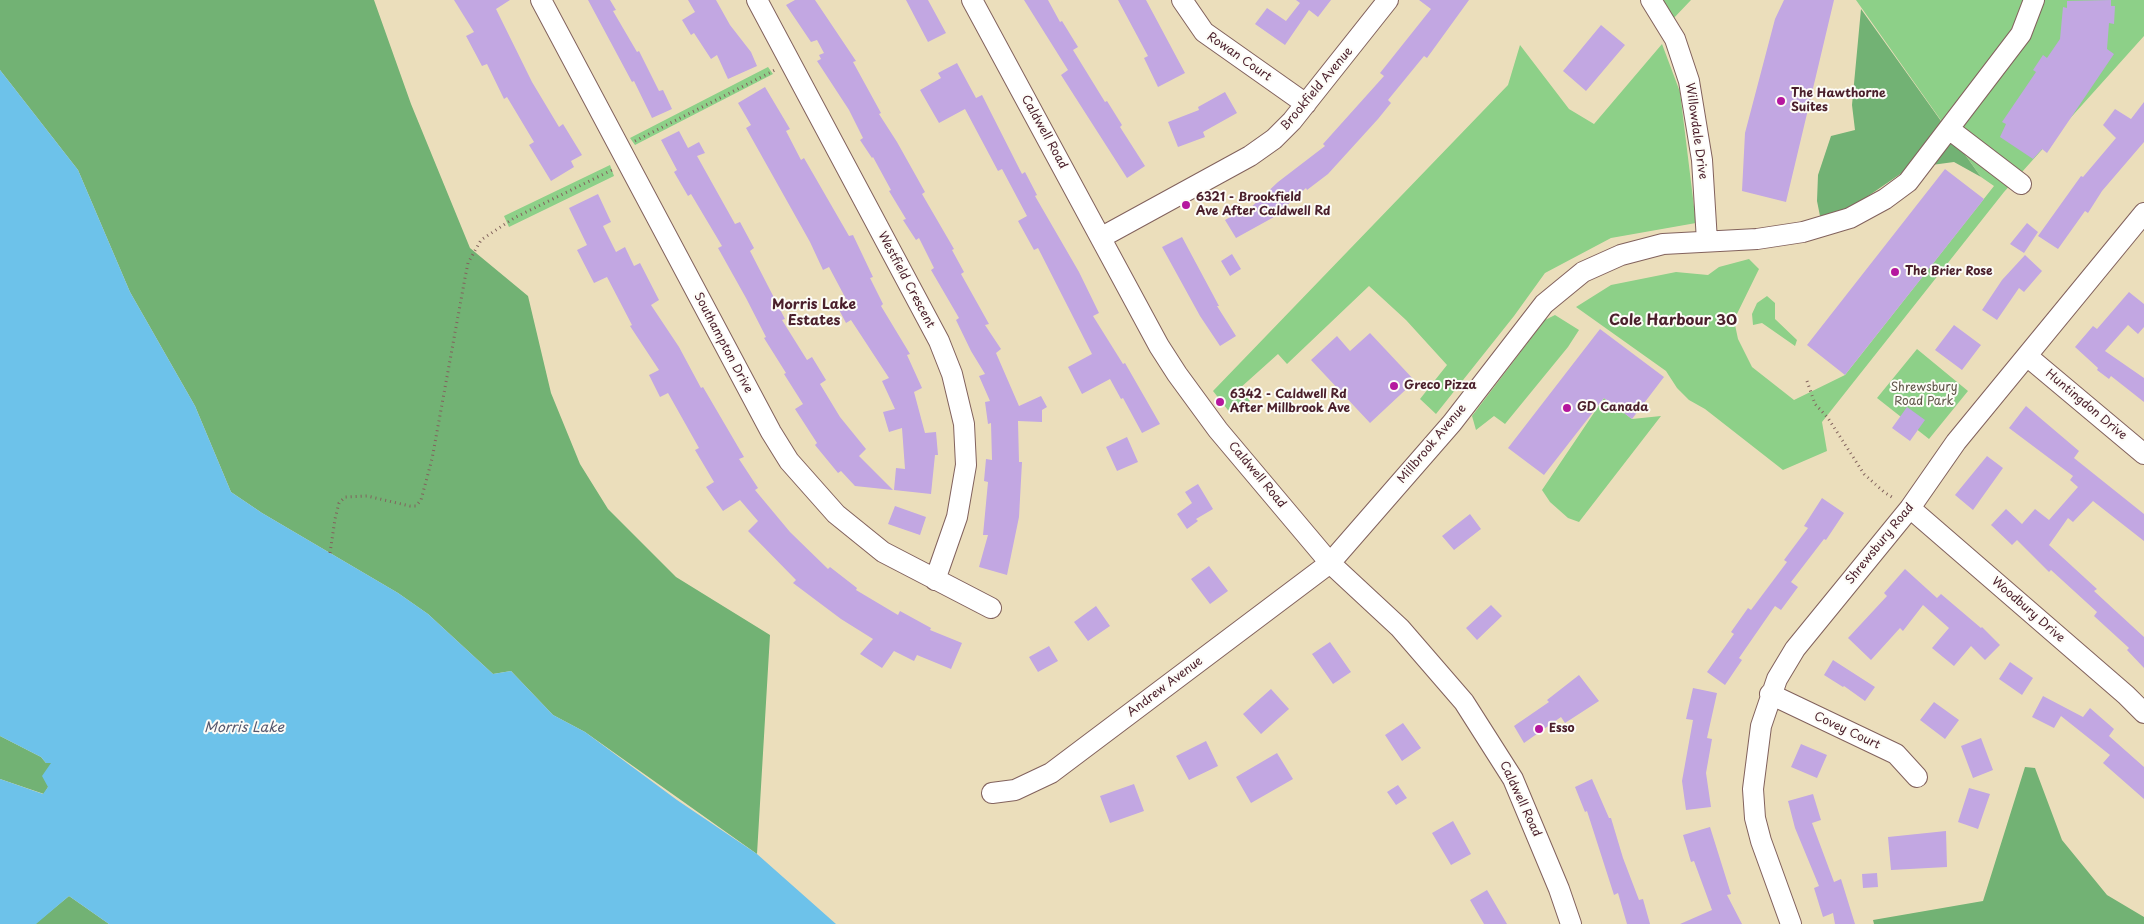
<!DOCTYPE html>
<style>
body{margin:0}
canvas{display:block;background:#ebdebb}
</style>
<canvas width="2144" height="924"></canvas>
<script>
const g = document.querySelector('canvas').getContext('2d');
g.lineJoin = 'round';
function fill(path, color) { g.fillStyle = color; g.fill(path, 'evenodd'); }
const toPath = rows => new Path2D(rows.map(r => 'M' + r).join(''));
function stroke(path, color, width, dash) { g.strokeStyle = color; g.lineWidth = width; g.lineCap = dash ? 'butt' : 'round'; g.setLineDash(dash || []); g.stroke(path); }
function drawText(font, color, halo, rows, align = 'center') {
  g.font = font + ' "Playpen Sans",sans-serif'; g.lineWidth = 4; g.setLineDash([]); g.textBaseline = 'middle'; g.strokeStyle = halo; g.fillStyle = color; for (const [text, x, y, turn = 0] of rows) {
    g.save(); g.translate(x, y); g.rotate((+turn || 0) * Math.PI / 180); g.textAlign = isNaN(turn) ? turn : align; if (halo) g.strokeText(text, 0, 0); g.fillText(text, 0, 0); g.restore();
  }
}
fill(toPath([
 [1652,0,1691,0,1672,20],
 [1856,0,2144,0,2144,36,2004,192,1822,422,1827,451,1783,470,1705,409,1689,400,1677,388,1666,371,1576,307,1611,285,1676,272,1708,275,1719,267,1749,259,1759,269,1734,320,1738,339,1752,367,1794,400,1845,375,1994,186,1981,177],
 [1662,44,1680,92,1696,223,1611,238,1545,273,1514,316,1436,414,1420,399,1447,365,1406,320,1369,286,1287,364,1278,354,1239,389,1250,401,1231,414,1213,391,1508,85,1520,45,1569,109,1594,124],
 [768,67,773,74,635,145,630,138],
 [610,165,614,176,509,227,504,216],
 [1767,296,1775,303,1775,319,1797,340,1795,346,1762,323,1753,325,1752,314,1757,303],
 [1555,315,1579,330,1568,347,1505,424,1494,416,1476,430,1472,416,1545,320],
 [1917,349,1968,391,1929,439,1877,398],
 [1604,398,1632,419,1661,416,1579,522,1568,518,1550,502,1542,490]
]), '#8dd088');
fill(toPath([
 [0,0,374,0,411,104,470,248,528,296,551,393,580,464,608,509,676,577,770,635,757,854,585,732,553,715,511,671,493,674,428,614,398,593,262,513,231,492,195,406,130,292,78,170,0,70],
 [1861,9,1981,177,1954,162,1909,168,1839,216,1820,216,1817,201,1818,175,1831,136,1855,130,1852,105],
 [0,736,41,757,46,763,52,763,48,787,44,794,0,779],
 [2025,767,2035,768,2062,840,2107,895,2144,917,2144,924,1874,924,1873,920,1983,901],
 [69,896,109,924,35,924]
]), '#72b274');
fill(toPath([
 [0,70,78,170,130,292,195,406,231,492,262,513,398,593,428,614,493,674,511,671,553,715,585,732,677,800,757,854,836,924,109,924,69,896,36,924,0,924,0,779,43,794,48,787,42,776,51,763,46,763,41,757,0,736]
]), '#6dc2ea');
fill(toPath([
 [454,0,510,0,496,9,532,82,559,127,563,124,582,155,571,161,574,167,551,181,529,145,534,142,507,97,504,99,487,64,482,66,466,36,474,32],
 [588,0,610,0,616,10,613,11,637,52,639,51,659,91,663,90,672,109,652,118,634,81,632,82],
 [688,0,716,0,730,25,751,52,757,66,728,79,717,55,711,59,694,33,691,35,682,20,695,12],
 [795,0,815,0,856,61,853,62,881,113,879,114,897,142,925,192,922,194,954,249,952,250,964,272,961,274,989,324,985,325,1001,349,996,353,1019,406,1041,396,1047,407,1042,410,1042,422,1018,421,1019,462,1022,462,1019,517,1007,575,979,567,988,535,983,535,988,482,984,481,986,459,992,460,991,423,988,424,985,402,990,401,979,376,985,374,971,351,956,320,959,318,931,270,934,268,919,238,916,240,903,220,906,219,889,191,891,190,873,157,872,158,860,140,863,138,849,110,817,61,821,59,819,55,824,53,817,40,811,42,786,5],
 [906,0,928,0,946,33,928,42],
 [1024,0,1048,0,1060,22,1062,21,1078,47,1073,50,1105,102,1107,101,1122,125,1120,127,1145,166,1127,178,1061,75,1068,70],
 [1118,0,1146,0,1185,73,1158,87,1144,58,1148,56],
 [1296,0,1331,0,1318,17,1309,10,1285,45,1255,24,1267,8,1286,21,1300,3],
 [1419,0,1469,0,1427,58,1424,56,1388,100,1391,103,1378,119,1328,174,1307,190,1306,188,1274,217,1236,238,1225,220,1244,209,1246,212,1278,182,1325,146,1323,144,1384,76,1380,73,1431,9],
 [1784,0,1834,0,1786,202,1742,191,1745,133,1775,19],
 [2111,0,2111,6,2115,6,2114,24,2109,23,2107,49,2114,54,2047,153,2042,149,2033,159,2000,137,2006,124,2002,122,2036,72,2033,70,2043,55,2047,58,2060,39,2063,7,2067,8,2067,1],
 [1601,25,1625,45,1586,91,1563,71],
 [957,63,976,98,982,95,1022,174,1025,172,1037,195,1035,196,1079,272,1099,313,1093,316,1123,364,1125,363,1160,424,1142,433,1123,398,1121,399,1110,379,1082,394,1068,367,1092,354,1038,248,1034,250,1018,221,1027,216,1002,169,998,171,965,109,939,123,920,90,941,78,938,73],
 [765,87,790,129,786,131,801,160,804,158,849,236,853,235,873,277,870,278,883,304,881,306,910,354,907,355,922,388,914,392,925,433,936,432,938,455,935,455,931,494,894,490,896,468,905,469,902,428,889,432,883,412,895,409,882,381,889,378,851,320,846,323,836,304,846,299,829,267,823,270,810,242,746,128,751,125,738,103],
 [1225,92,1237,113,1203,132,1205,137,1178,147,1168,122,1199,110,1198,107],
 [2144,102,2144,142,2102,191,2088,213,2085,211,2058,249,2038,236,2081,176,2083,177,2116,138,2103,125,2115,109,2131,119],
 [679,131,688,148,699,142,705,153,697,156,735,224,740,222,754,248,750,251,785,319,782,320,807,360,812,357,826,380,820,384,840,417,866,449,859,456,893,490,855,486,841,471,838,473,815,445,817,443,795,409,803,404,784,374,786,373,764,338,766,337,746,298,718,248,722,246,691,194,688,196,674,172,677,170,661,140],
 [1945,169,1984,199,1845,375,1807,345],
 [598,194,611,222,603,226,616,252,625,247,634,266,640,263,659,300,651,305,679,347,701,388,703,387,744,457,739,459,758,488,755,490,790,532,828,569,830,567,857,588,856,590,898,615,900,611,931,628,930,630,962,643,951,669,917,655,914,661,894,651,882,668,860,654,873,639,841,619,793,583,796,580,748,531,758,521,740,500,723,511,706,487,714,482,695,450,699,448,668,393,660,397,649,375,659,370,630,326,632,325,607,277,594,283,577,250,587,245,569,208],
 [2027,223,2038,232,2024,253,2010,244],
 [1182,237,1219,306,1217,306,1236,336,1220,346,1200,316,1162,247],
 [1232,254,1241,269,1230,276,1221,261],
 [2025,255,2042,271,2024,292,2019,288,1997,320,1982,310,2002,280],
 [2129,292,2144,304,2144,327,2138,334,2128,325,2105,351,2144,378,2144,402,2111,376,2109,379,2097,370,2098,368,2075,347,2093,326,2097,329],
 [1954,325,1981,345,1962,370,1935,350],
 [1600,329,1664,377,1632,419,1604,398,1544,475,1508,448],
 [1370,333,1415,381,1370,423,1311,360,1337,336,1350,351],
 [2026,406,2079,451,2074,458,2144,514,2144,541,2093,501,2073,522,2068,518,2049,545,2097,589,2094,591,2144,637,2144,668,2127,650,2129,648,2094,616,2097,612,2051,570,2049,572,2017,540,2012,545,1991,525,2006,509,2022,524,2035,509,2049,520,2078,487,2070,480,2073,476,2009,428],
 [1907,407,1925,420,1910,441,1892,428],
 [1127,437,1138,462,1117,471,1106,447],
 [1987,456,2003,468,1973,510,1955,495],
 [1198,484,1213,509,1196,519,1198,521,1187,529,1177,514,1192,503,1185,492],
 [1822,498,1844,513,1826,540,1824,539,1791,582,1798,587,1781,610,1775,606,1739,658,1742,660,1725,685,1707,672,1734,634,1731,632,1748,608,1751,610,1787,562,1784,560,1808,528,1804,526],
 [895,506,926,517,920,535,888,524],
 [1470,514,1481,529,1454,550,1442,536],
 [1209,566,1228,591,1210,604,1191,579],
 [1905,569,1937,598,1941,594,1981,628,1982,627,2000,645,1985,660,1971,646,1954,666,1932,648,1949,628,1923,605,1903,631,1900,628,1871,660,1848,638,1887,596,1884,593],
 [1491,605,1502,616,1477,640,1466,628],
 [1096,606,1110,626,1088,641,1074,622],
 [1330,642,1351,672,1333,684,1312,654],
 [1049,646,1058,661,1038,672,1029,657],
 [1833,660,1875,687,1865,701,1844,686,1843,687,1824,675],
 [2010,662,2033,678,2022,695,1999,679],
 [1579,675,1599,701,1565,723,1561,717,1524,743,1514,726,1549,702,1547,700],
 [1693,688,1717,693,1707,738,1712,739,1706,773,1711,807,1686,810,1682,781,1693,720,1686,719],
 [1271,689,1289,709,1261,734,1243,714],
 [2043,696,2083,717,2090,708,2114,729,2109,736,2144,767,2144,799,2103,763,2110,755,2061,716,2054,728,2032,717],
 [1934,702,1959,720,1945,739,1920,720],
 [1403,723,1421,748,1402,761,1385,735],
 [1981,738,1993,770,1973,778,1961,746],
 [1206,741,1218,766,1189,780,1176,756],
 [1801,744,1827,755,1817,778,1791,767],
 [1277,753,1293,779,1251,803,1236,777],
 [1592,779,1609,818,1611,818,1623,858,1639,900,1643,899,1650,924,1627,924,1618,893,1614,895,1587,811,1585,812,1575,787],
 [1134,784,1144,811,1110,823,1100,796],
 [1398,785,1407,798,1396,805,1387,792],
 [1969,788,1990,794,1978,829,1958,822],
 [1813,794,1821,820,1812,823,1834,882,1841,879,1855,924,1835,924,1833,913,1823,917,1814,888,1819,886,1795,828,1788,801],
 [1453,821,1471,854,1451,865,1432,833],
 [1710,827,1731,894,1727,895,1742,924,1680,924,1712,910,1694,861,1691,862,1683,835],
 [1946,831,1947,867,1891,870,1888,837],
 [1877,873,1878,887,1863,888,1862,874],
 [1487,890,1507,924,1484,924,1470,900]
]), '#c2a7e2');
const minor = toPath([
 [541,0,771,432,789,461,836,514,883,552,991,608],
 [757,0,939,341,952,374,964,424,966,465,957,517,935,580],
 [972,0,1159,346,1177,374,1218,430,1330,563,1400,628,1464,702,1513,779,1559,889,1571,924],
 [1182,0,1204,32,1306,104],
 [1651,0,1675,39,1689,81,1702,160,1707,241],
 [1949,129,2021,184],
 [1102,237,1250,156,1274,139,1292,121,1388,0],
 [2027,356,2144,454],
 [1910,508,2126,695,2144,713],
 [1770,694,1896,754,1917,777],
 [992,793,1015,790,1051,773,1330,563,1452,423,1544,304,1583,272,1621,255,1663,244,1757,239,1803,232,1850,218,1885,199,1908,182,2021,34,2034,0],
 [1791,924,1761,841,1755,818,1753,789,1761,726,1777,679,1795,649,1910,508,1956,442,2144,213]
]);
stroke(minor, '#82625d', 22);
stroke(toPath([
 [635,141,777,69],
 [1807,381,1815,404,1828,418,1864,474,1884,492,1895,499],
 [330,553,335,519,339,503,345,497,367,496,410,506,416,506,421,500,432,459,465,278,468,263,481,240,514,218,614,169]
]), '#82625d', 3, [1, 4]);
stroke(minor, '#fff', 20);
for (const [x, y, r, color] of [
 [1781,101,5,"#b5179e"],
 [1186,205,5,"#b5179e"],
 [1895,272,5,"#b5179e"],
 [1394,386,5,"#b5179e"],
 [1220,402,5,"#b5179e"],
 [1567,408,5,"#b5179e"],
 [1539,729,5,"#b5179e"]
]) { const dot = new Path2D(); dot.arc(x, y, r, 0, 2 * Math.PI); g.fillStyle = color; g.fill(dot); stroke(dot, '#fdfcf7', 2); }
drawText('12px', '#4a1f2b', '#fdfcf7', [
 ["Rowan Court",1239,57,35],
 ["Brookfield Avenue",1317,89,-50],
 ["Willowdale Drive",1696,131,82],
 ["Caldwell Road",1044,132,61],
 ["Westfield Crescent",906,280,62],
 ["Southampton Drive",723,343,62],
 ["Huntingdon Drive",2086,405,40],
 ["Millbrook Avenue",1432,444,-50],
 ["Caldwell Road",1257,475,50],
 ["Shrewsbury Road",1880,544,-51],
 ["Woodbury Drive",2028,610,41],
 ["Andrew Avenue",1165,687,-37],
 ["Covey Court",1847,731,25],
 ["Caldwell Road",1520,799,65]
]);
drawText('bold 12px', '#4a1f2b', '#fdfcf7', [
 ["The Hawthorne",1791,94],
 ["Suites",1791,108],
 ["6321 - Brookfield",1196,198],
 ["Ave After Caldwell Rd",1196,212],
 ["The Brier Rose",1905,272],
 ["Greco Pizza",1404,386],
 ["6342 - Caldwell Rd",1230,395],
 ["After Millbrook Ave",1230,409],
 ["GD Canada",1577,408],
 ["Esso",1549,729]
], 'left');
drawText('12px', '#5e5447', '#fdfcf7', [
 ["Shrewsbury",1924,388],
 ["Road Park",1924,402]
]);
drawText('bold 14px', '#4a1f2b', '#fdfcf7', [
 ["Morris Lake",814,305],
 ["Estates",814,321]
]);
drawText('italic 14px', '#56586e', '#fdfcf7', [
 ["Morris Lake",244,728]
]);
drawText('bold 15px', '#4a1f2b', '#fdfcf7', [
 ["Cole Harbour 30",1673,321]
]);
</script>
